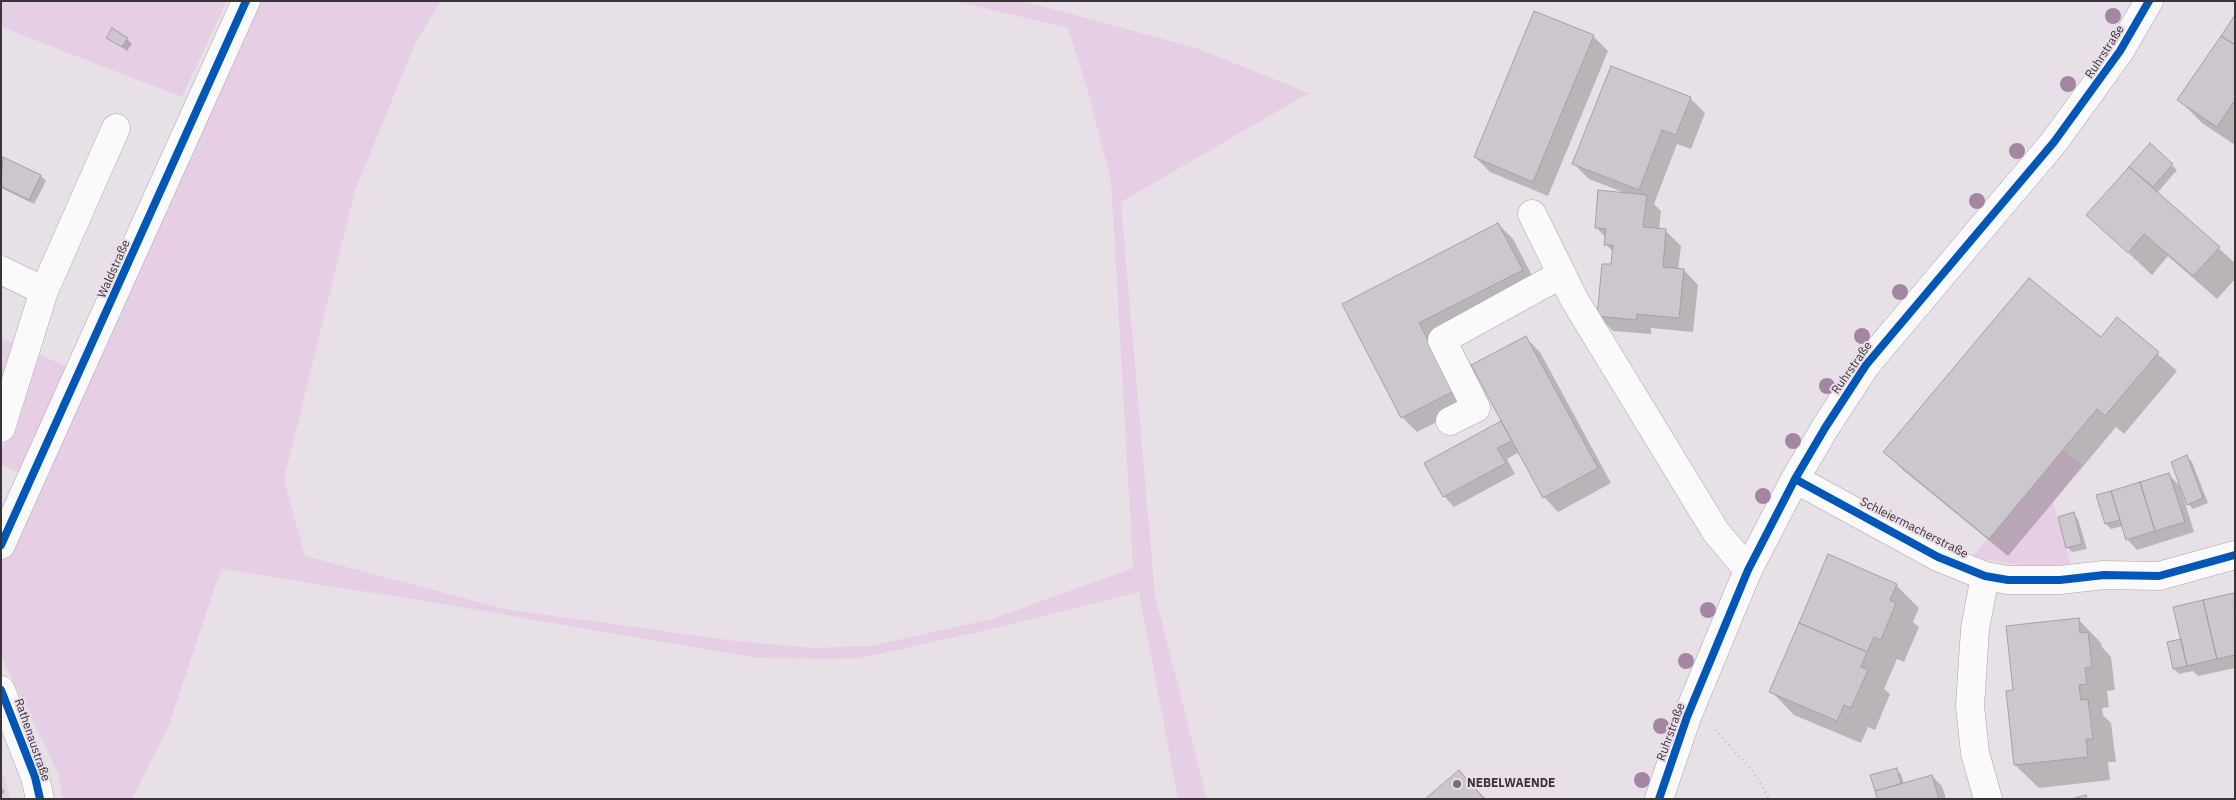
<!DOCTYPE html>
<meta charset="utf-8">
<style>
body{margin:0}
#map{position:relative;width:2236px;height:800px;overflow:hidden;background:#e7e1e7;font-family:"IBM Plex Sans",sans-serif}
canvas{display:block}
.frame{position:absolute;inset:0;border:2px solid #393438;pointer-events:none}
</style>
<div id="map">
<canvas width="2236" height="800"></canvas>
<div class="frame"></div>
</div>
<script>
const g = document.querySelector('canvas').getContext('2d');
g.lineJoin = 'round';
function fill(path, color) { g.fillStyle = color; g.fill(path, 'evenodd'); }
const toPath = rows => new Path2D(rows.map(r => 'M' + r).join(''));
function stroke(path, color, width, dash) { g.strokeStyle = color; g.lineWidth = width; g.lineCap = dash ? 'butt' : 'round'; g.setLineDash(dash || []); g.stroke(path); }
function drawText(font, color, halo, rows, align = 'center') {
  g.font = font + ' "IBM Plex Sans",sans-serif'; g.lineWidth = 4; g.setLineDash([]); g.textBaseline = 'middle'; g.strokeStyle = halo; g.fillStyle = color; for (const [text, x, y, turn = 0] of rows) {
    g.save(); g.translate(x, y); g.rotate((+turn || 0) * Math.PI / 180); g.textAlign = isNaN(turn) ? turn : align; if (halo) g.strokeText(text, 0, 0); g.fillText(text, 0, 0); g.restore();
  }
}
fill(toPath([
 [1,768,11,799,1,799]
]), '#e1d4e0');
fill(toPath([
 [1,1,227,1,182,97,1,27],
 [251,1,441,1,414,46,355,191,284,479,305,556,505,609,735,641,814,648,870,646,992,619,1133,568,1111,181,1087,89,1068,28,955,1,1021,1,1072,14,1196,48,1309,93,1121,202,1155,595,1207,799,1178,799,1139,592,996,628,856,659,757,658,418,600,221,569,168,728,132,799,63,799,58,773,1,656,1,565,98,353],
 [1,338,15,344,1,387],
 [38,354,68,367,23,475,1,464,1,451],
 [2063,450,2082,465,2053,502,2071,565,2036,568,1972,557]
]), '#e6cfe4');
fill(toPath([
 [2235,18,2235,145,2202,123,2179,100],
 [1593,36,1608,51,1548,196,1490,172,1475,157],
 [108,37,127,39,132,44,127,51],
 [1690,98,1705,113,1691,149,1677,144,1654,204,1661,211,1659,230,1666,231,1681,246,1678,270,1684,270,1698,285,1693,332,1651,328,1651,334,1613,331,1598,316,1612,266,1613,252,1606,244,1606,238,1596,227,1625,193,1589,179,1574,164],
 [2150,145,2177,170,2157,193,2235,263,2235,279,2217,299,2168,256,2152,275,2088,215],
 [3,158,41,176,46,181,34,204,1,188,1,163],
 [1498,224,1513,239,1537,285,1433,338,1468,406,1417,432,1402,417,1344,304],
 [2118,319,2177,371,2124,434,2116,427,2008,556,1903,470,1885,452,2101,339],
 [1525,337,1540,352,1611,483,1558,512,1544,497,1519,452,1507,459,1515,474,1454,507,1444,496,1501,423,1505,427],
 [2187,457,2192,462,2208,503,2193,509,2188,504,2184,492,2182,493,2194,532,2137,550,2127,539,2123,526,2111,529,2106,524,2098,496,2169,475,2182,488],
 [2073,514,2078,519,2087,549,2072,552,2067,547],
 [1896,585,1919,608,1913,622,1919,627,1904,662,1897,659,1884,689,1890,694,1875,730,1868,727,1861,743,1794,715,1771,691],
 [2233,595,2235,668,2198,676,2193,671,2179,674,2174,669,2169,643,2180,641],
 [2078,619,2101,643,2102,647,2111,657,2115,690,2107,691,2109,707,2102,708,2103,715,2111,723,2116,762,2108,762,2110,780,2039,788,2015,765,2015,691],
 [1896,769,1901,774,1904,784,1932,776,1942,786,1946,799,1879,799],
 [1459,772,1486,799,1427,799],
 [1,786,5,792,1,795]
]), '#0003');
const building = toPath([
 [1534,11,1594,35,1533,182,1474,157,1534,11],
 [2235,15,2235,45,2221,36,2235,15],
 [112,28,128,38,122,47,106,38,112,28],
 [2221,36,2235,45,2235,100,2217,127,2177,100,2221,36],
 [1611,66,1691,97,1676,135,1662,130,1639,190,1572,164,1611,66],
 [2150,143,2173,164,2153,187,2129,167,2150,143],
 [3,157,41,175,29,200,1,186,3,157],
 [2129,167,2220,247,2193,276,2144,234,2128,253,2086,215,2129,167],
 [1598,190,1647,195,1643,227,1666,229,1663,267,1684,269,1679,318,1637,314,1636,320,1597,316,1602,264,1611,264,1613,245,1604,245,1606,229,1595,228,1598,190],
 [1498,223,1523,270,1419,323,1454,391,1401,418,1342,304,1498,223],
 [2029,278,2101,337,2117,317,2159,352,2105,416,2097,409,1989,539,1883,452,2029,278],
 [1526,336,1598,468,1543,498,1471,365,1526,336],
 [1501,421,1512,441,1497,448,1506,463,1443,497,1424,463,1501,421],
 [2187,455,2203,498,2187,505,2171,462,2187,455],
 [2169,473,2185,522,2155,531,2140,482,2169,473],
 [2140,482,2155,531,2126,540,2111,491,2140,482],
 [2111,491,2120,520,2105,524,2096,495,2111,491],
 [2074,512,2082,544,2066,548,2058,517,2074,512],
 [1828,554,1897,584,1890,600,1896,603,1881,640,1874,637,1867,652,1799,623,1828,554],
 [2234,593,2235,655,2217,659,2203,600,2234,593],
 [2203,600,2217,659,2187,666,2173,607,2203,600],
 [2079,618,2080,633,2088,632,2092,667,2085,668,2087,684,2079,685,2081,700,2088,699,2093,739,2086,739,2088,757,2014,765,2006,691,2013,690,2006,626,2079,618],
 [1799,623,1867,652,1861,667,1868,670,1851,708,1844,705,1837,721,1769,692,1799,623],
 [2181,639,2187,666,2173,669,2167,642,2181,639],
 [1897,768,1901,784,1875,791,1870,775,1897,768],
 [1459,770,1484,799,1425,799,1459,770],
 [1932,775,1939,799,1877,799,1875,791,1932,775],
 [2086,795,2087,799,2071,799,2086,795]
]);
fill(building, '#ccc7cc');
stroke(building, '#a4a0a4', 1);
const minor = toPath([
 [1532,214,1574,299,1716,532,1748,570],
 [1,270,44,291],
 [1450,421,1476,408,1442,340,1562,274],
 [1,428,44,291,116,128],
 [1795,479,1938,557,1985,576,2008,580,2060,580,2104,575,2159,576,2235,555],
 [1,545,246,1],
 [1985,576,1975,629,1970,706,1975,753,1988,799],
 [1,690,35,777,40,799],
 [1659,799,1687,717,1748,570,1795,479,1825,428,1866,365,2054,142,2120,51,2149,1]
]);
stroke(minor, '#a9a5a9', 29);
stroke(toPath([
 [1715,730,1751,769,1770,799]
]), '#c4c2c3', 3, [1, 4]);
stroke(minor, '#fbfafb', 28);
stroke(toPath([
 [1795,479,1938,557,1985,576,2008,580,2060,580,2104,575,2159,576,2235,555],
 [1,545,246,1],
 [1,690,35,777,40,799],
 [1659,799,1687,717,1748,570,1795,479,1825,428,1866,365,2054,142,2120,51,2149,1]
]), '#0057b8', 8);
g.fillStyle = '#a586a2';
for (const [x, y] of [
 [2113,16],
 [2068,84],
 [2017,151],
 [1977,201],
 [1900,292],
 [1862,336],
 [1827,386],
 [1793,441],
 [1763,496],
 [1708,610],
 [1686,661],
 [1661,726],
 [1642,780]
]) { g.beginPath(); g.arc(x, y, 8, 0, 2 * Math.PI); g.fill(); }
for (const [x, y, r, color] of [
 [1457,784,5,"#767175"]
]) { const dot = new Path2D(); dot.arc(x, y, r, 0, 2 * Math.PI); g.fillStyle = color; g.fill(dot); stroke(dot, '#eadee9', 2); }
drawText('12px', '#393438', '#eadee9', [
 ["Ruhrstraße",2105,52,-57],
 ["Waldstraße",114,269,-66],
 ["Ruhrstraße",1852,368,-55],
 ["Schleiermacherstraße",1914,528,27],
 ["Ruhrstraße",1671,732,-70],
 ["Rathenaustraße",32,740,71]
]);
drawText('bold 12px', '#393438', '#eadee9', [
 ["NEBELWAENDE",1467,784]
], 'left');
</script>
